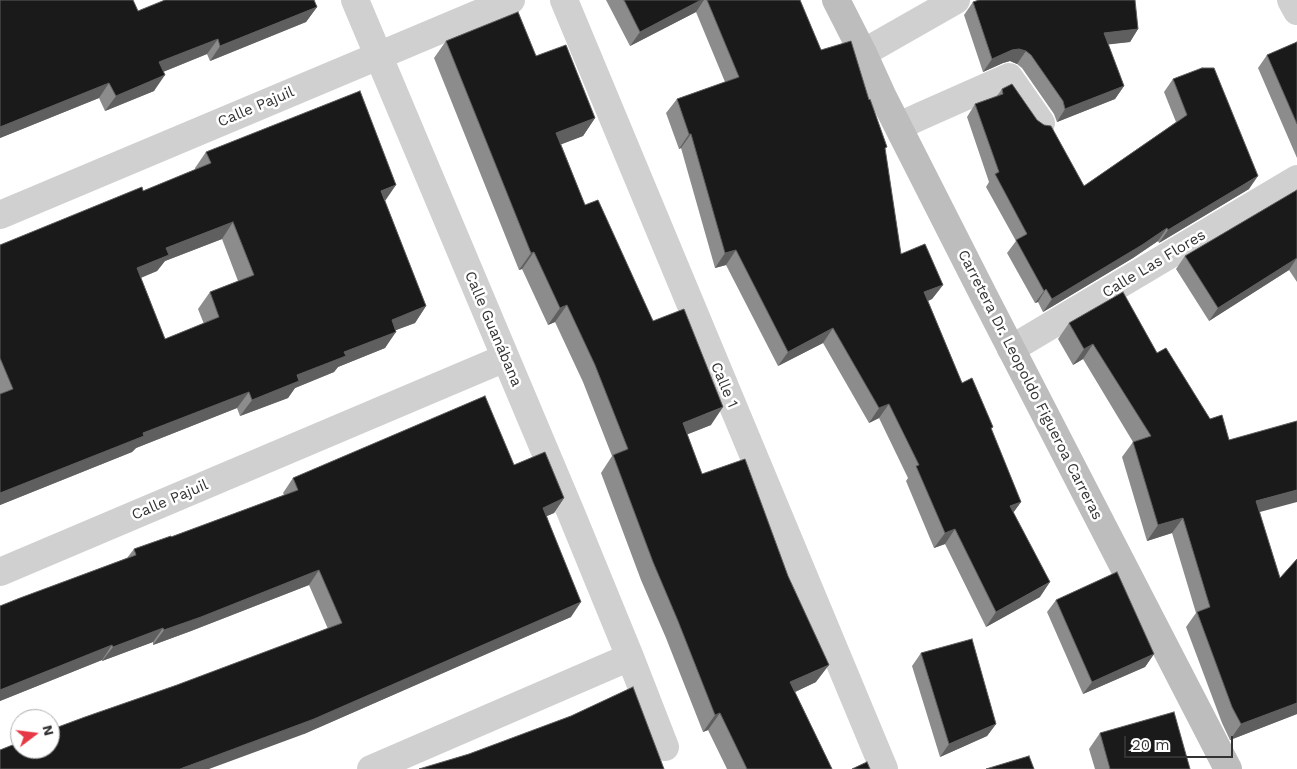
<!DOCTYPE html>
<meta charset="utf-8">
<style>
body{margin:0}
#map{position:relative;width:1297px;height:769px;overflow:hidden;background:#fff;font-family:"Work Sans",sans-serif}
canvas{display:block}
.north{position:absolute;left:10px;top:709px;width:50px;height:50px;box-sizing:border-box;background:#fff;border:1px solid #adadad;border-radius:50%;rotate:75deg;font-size:14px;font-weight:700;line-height:20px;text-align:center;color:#333}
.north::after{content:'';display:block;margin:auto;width:18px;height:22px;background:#e63946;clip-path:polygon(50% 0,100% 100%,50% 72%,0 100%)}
.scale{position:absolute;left:1124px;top:736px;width:109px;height:22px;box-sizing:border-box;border:2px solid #333;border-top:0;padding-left:6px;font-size:15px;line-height:18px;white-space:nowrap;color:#333;-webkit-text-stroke:4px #fff;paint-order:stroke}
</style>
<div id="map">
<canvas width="1297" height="769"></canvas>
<div class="north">N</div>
<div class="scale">20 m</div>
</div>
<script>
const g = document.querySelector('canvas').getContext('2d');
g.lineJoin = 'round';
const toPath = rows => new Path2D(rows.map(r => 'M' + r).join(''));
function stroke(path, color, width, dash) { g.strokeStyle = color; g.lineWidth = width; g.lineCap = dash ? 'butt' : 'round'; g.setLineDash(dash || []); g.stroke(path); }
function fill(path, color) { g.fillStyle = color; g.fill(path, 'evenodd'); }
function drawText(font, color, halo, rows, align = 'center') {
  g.font = font + ' "Work Sans",sans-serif'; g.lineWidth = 5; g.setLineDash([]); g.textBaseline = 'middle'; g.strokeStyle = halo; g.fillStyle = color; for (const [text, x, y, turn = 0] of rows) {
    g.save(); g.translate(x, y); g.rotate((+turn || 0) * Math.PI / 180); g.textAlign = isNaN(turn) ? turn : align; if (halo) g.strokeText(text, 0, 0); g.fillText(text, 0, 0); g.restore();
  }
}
stroke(toPath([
 [355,0,571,513,630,657,665,747],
 [564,0,884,769],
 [1291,0,1297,11],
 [863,53,956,0],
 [901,132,908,122,921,116,1009,77,1041,123],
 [0,215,511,0],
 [1011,349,1297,179],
 [0,572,505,358],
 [371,769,630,657]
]), '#d0d0d0', 28);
stroke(toPath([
 [836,0,863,53,882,95,985,298,1228,769]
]), '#bdbdbd', 28);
fill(toPath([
 [0,0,138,11,317,7,306,22,210,61,207,54,163,72,154,91,105,111,99,98,0,138],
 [606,0,800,0,821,50,885,151,901,254,943,285,932,299,928,301,962,383,993,427,991,430,1021,502,1013,512,1040,597,986,627,945,544,934,548,906,481,908,478,879,418,869,423,823,343,778,366,726,265,715,268,681,148,679,149,666,113,677,99,725,82,696,12,630,46],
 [973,2,1138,29,1130,42,1108,44,1124,86,1115,99,1057,122,1054,114,1022,68,1017,64,1010,61,1003,63,983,72,964,15],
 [446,41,536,56,595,118,583,136,561,144,585,205,653,321,711,425,687,434,702,474,816,682,795,692,832,769,727,769,708,730,703,732,666,638,641,580,601,473,612,456,583,382,555,322,548,325,522,269,519,270,434,58],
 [1297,42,1297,158,1258,68,1267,55],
 [1173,79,1249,189,1159,243,1158,241,1133,258,1043,312,1038,302,1035,303,1007,253,1016,241,986,187,989,182,967,117,975,104,996,97,1002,89,1084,186,1176,122,1164,92],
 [206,152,385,201,426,306,415,323,396,330,385,348,338,367,334,372,295,388,288,398,240,416,237,408,136,448,132,452,0,505,0,245,143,191,195,170,195,168],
 [222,239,238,281,210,292,198,309,204,324,165,339,141,278,157,271,165,261],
 [1297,190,1297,282,1289,270,1209,321,1176,269,1185,256],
 [1069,323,1157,353,1210,419,1229,440,1260,512,1297,714,1230,740,1222,723,1186,627,1196,613,1172,533,1147,541,1122,457,1133,442,1083,359,1073,365,1058,339],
 [514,465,564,498,554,513,547,516,571,617,304,734,177,685,328,629,309,585,191,631,153,645,153,642,102,661,102,660,0,701,0,606,127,558,134,549,171,537,284,495,283,493,293,478],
 [1056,600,1154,654,1145,667,1083,694,1047,612],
 [921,653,996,724,987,736,940,757,912,666],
 [1100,733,1190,769,1095,769,1089,749]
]), '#8c8c8c');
fill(toPath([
 [701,0,704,0,696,12,630,46,640,32],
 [317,7,306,22,210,61,220,46],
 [1138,29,1130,42,1095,46,1104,33],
 [218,39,207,54,148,78,159,62],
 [1019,49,1026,51,1017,64,1010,61,1003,63,983,72,992,59,1012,50],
 [165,75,154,91,105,111,116,96],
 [109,83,99,98,0,138,0,127],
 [1124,86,1115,99,1057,122,1065,109],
 [595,118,583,136,544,151,556,133],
 [689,134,691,134,681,148,679,149],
 [1258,176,1249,189,1159,243,1168,230],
 [396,185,385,201,381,191],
 [233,222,222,239,165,261,157,271,125,284,137,268,166,248],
 [1167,228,1158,241,1133,258,1043,312,1052,299],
 [736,250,726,265,715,268,725,253],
 [534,252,522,269,519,270,531,253],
 [1297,258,1289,270,1209,321,1218,308],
 [943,285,932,299,914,307,924,292],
 [1046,289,1038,302,1035,303,1044,291],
 [567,305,555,322,548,325,560,308],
 [426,306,415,323,380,336,392,320],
 [833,328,823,343,778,366,788,352],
 [396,332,385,348,338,367,334,372,295,388,288,398,240,416,252,400,297,375,344,352],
 [1093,344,1083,359,1073,365,1084,349],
 [249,392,237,408,136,448,132,452,0,505,0,493,143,433],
 [889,404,879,418,869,423,879,408],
 [723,407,711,425,671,441,683,423],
 [1297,490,1297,502,1245,516,1256,501],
 [564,498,554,513,533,522,543,508],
 [1021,502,1011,516,1010,506],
 [1183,518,1172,533,1147,541,1158,525],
 [955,529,945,544,934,548,945,533],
 [319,570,309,585,191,631,153,645,164,630],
 [1050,582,1040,597,986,627,996,612],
 [581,602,571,617,304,734,209,769,180,769],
 [163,628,153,642,102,661,113,647],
 [112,645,102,660,0,701,0,690],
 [1154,654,1145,667,1083,694,1092,682],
 [829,665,816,682,778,700,790,682],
 [1297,703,1297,714,1230,740,1241,724],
 [720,713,708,730,703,732,715,715],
 [996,724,987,736,940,757,949,744]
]), '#5f5f5f');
const building = toPath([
 [0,0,133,0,138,11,165,0,314,0,317,7,220,46,218,39,159,62,165,75,116,96,109,83,0,127,0,0],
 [624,0,701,0,640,32,624,0],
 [707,0,800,0,821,50,851,41,869,100,870,99,887,147,885,148,901,254,925,244,943,285,924,292,962,383,972,378,993,427,991,428,1021,502,1010,506,1050,582,996,612,955,529,945,533,916,466,919,465,889,404,879,408,833,328,788,352,736,250,725,253,691,134,689,134,677,99,739,77,707,0],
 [979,0,1135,0,1138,29,1104,33,1124,86,1065,109,1063,101,1031,55,1026,51,1019,49,1012,50,992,59,973,2,979,0],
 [518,12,536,56,566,45,595,118,556,133,585,205,598,200,653,321,684,309,723,407,683,423,702,474,745,459,788,576,829,665,790,682,832,769,747,769,720,713,715,715,678,621,653,562,613,455,628,449,595,365,567,305,560,308,534,252,531,253,446,41,518,12],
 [1297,42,1297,124,1267,55,1297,42],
 [1202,68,1214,68,1258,176,1168,230,1167,228,1142,245,1052,299,1046,289,1044,291,1016,240,1027,234,995,174,999,172,975,104,1003,94,1002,89,1012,84,1037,120,1044,125,1051,126,1084,186,1187,115,1173,79,1202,68],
 [360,91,396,185,381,191,426,306,392,320,396,332,344,352,346,356,297,375,299,381,252,400,249,392,143,433,144,436,0,493,0,394,13,389,0,358,0,245,142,187,143,191,211,163,206,152,360,91],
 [233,222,254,275,210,292,219,317,165,339,137,268,169,255,166,248,233,222],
 [1297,190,1297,258,1218,308,1185,256,1297,190],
 [1123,292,1157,353,1166,348,1210,419,1222,415,1229,440,1297,421,1297,490,1256,501,1280,578,1297,559,1297,703,1241,724,1232,707,1197,612,1210,607,1183,518,1158,525,1133,442,1151,436,1093,344,1084,349,1069,323,1123,292],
 [485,396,514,465,545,452,564,498,543,508,581,602,314,719,180,769,0,769,0,750,20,742,20,749,50,749,50,730,85,717,177,685,342,623,319,570,201,617,164,630,163,628,113,647,112,645,0,690,0,606,20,598,136,555,134,549,171,536,171,537,298,490,293,478,485,396],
 [1117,572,1154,654,1092,682,1056,600,1117,572],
 [972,639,996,724,949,744,921,653,972,639],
 [633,687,664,769,419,769,469,754,571,716,633,687],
 [1174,712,1190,769,1110,769,1100,733,1174,712],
 [1029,756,1034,769,986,769,1029,756],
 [867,762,870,769,852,769,867,762]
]);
fill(building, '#1a1a1a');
stroke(building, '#5f5f5f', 1);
drawText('15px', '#333', '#fff', [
 ["Calle Pajuil",256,107,-23],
 ["Calle Las Flores",1154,264,-31],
 ["Calle Guanábana",493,329,67],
 ["Calle 1",724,385,67],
 ["Carretera Dr. Leopoldo Figueroa Carreras",1030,385,63],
 ["Calle Pajuil",170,500,-23]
]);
</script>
